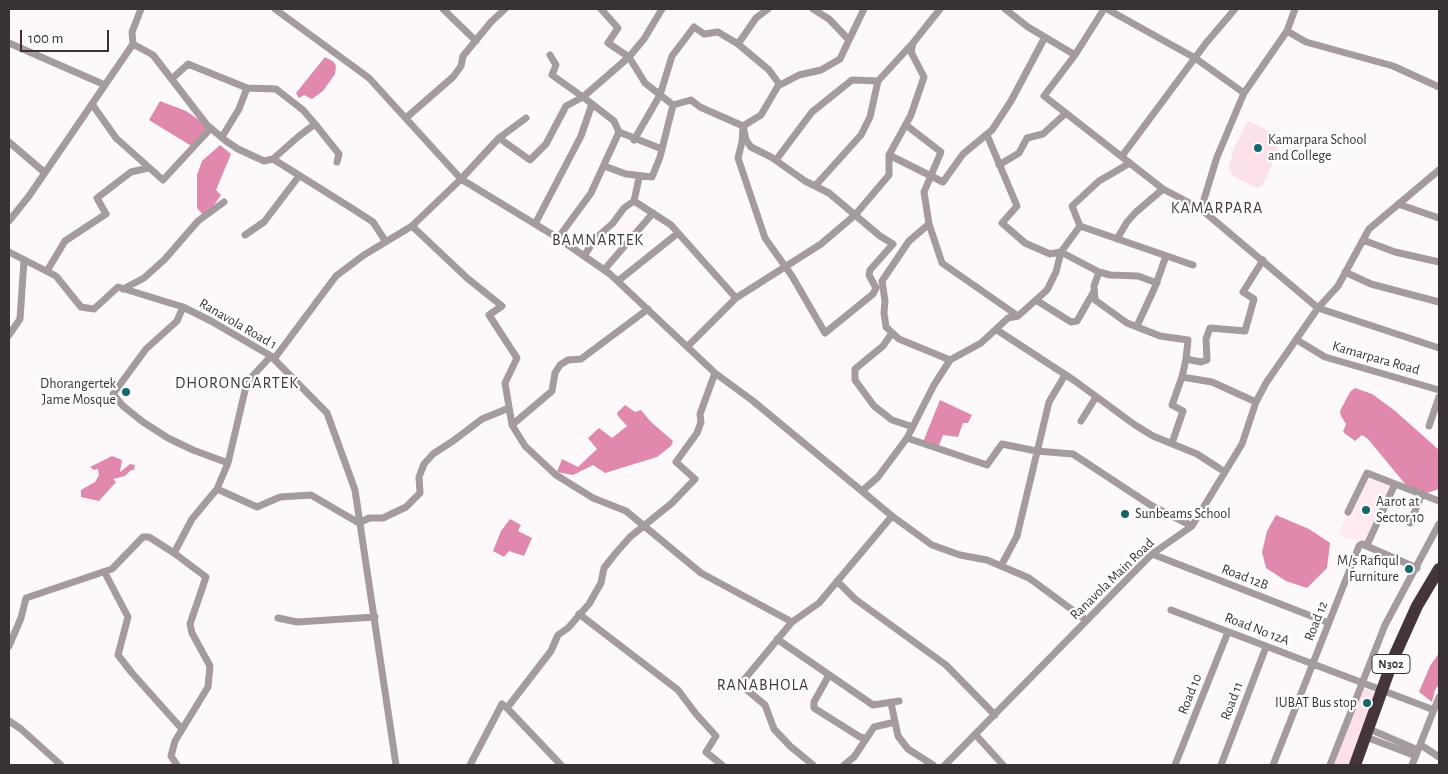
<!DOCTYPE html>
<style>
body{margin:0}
#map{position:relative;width:1448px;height:774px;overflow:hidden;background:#fdf9fa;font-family:"Alegreya Sans",sans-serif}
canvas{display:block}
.frame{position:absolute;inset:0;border:10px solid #383234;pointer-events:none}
.scale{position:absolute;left:20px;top:30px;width:89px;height:22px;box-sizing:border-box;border:2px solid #383234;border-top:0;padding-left:6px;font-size:15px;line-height:18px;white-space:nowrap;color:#383234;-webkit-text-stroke:4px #fff;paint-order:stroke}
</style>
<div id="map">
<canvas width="1448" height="774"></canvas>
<div class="frame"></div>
<div class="scale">100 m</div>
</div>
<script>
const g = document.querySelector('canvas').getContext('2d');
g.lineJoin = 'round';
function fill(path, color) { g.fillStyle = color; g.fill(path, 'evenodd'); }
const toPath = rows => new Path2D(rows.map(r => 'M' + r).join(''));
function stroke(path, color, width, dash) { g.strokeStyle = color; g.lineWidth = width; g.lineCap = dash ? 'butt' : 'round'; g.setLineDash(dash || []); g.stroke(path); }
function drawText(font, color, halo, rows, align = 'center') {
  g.font = font + ' "Alegreya Sans",sans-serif'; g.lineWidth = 4.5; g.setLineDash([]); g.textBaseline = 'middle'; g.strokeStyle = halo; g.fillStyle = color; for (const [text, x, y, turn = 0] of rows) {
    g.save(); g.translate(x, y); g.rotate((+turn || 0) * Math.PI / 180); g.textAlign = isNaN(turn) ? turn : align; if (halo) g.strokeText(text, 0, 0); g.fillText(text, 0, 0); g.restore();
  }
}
fill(toPath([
 [1366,475,1392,485,1366,544,1338,534]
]), '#ffeaf1');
fill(toPath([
 [1248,121,1271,132,1279,141,1276,155,1263,185,1256,188,1232,175,1229,167,1234,148],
 [1363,688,1378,694,1352,765,1333,765]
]), '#fce0ea');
fill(toPath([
 [325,57,334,62,336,66,335,74,323,91,312,99,304,95,299,98,296,93],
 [160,101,186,111,202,122,206,129,193,147,149,120],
 [220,145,231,154,216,190,221,195,212,208,203,215,197,208,197,175,202,161],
 [1355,388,1372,394,1394,410,1439,450,1439,489,1424,494,1406,485,1368,439,1362,435,1355,441,1343,432,1346,424,1341,416,1340,411,1350,392],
 [940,400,972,415,968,423,963,423,958,437,943,435,938,448,923,442],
 [625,405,635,412,641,410,651,422,673,441,671,446,657,457,605,473,593,465,573,475,557,472,562,459,578,467,597,449,588,438,599,428,612,438,627,426,618,416,617,413],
 [112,456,122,460,120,472,130,464,135,465,134,470,131,470,125,476,113,479,116,482,99,501,81,497,81,490,95,482,99,475,98,469,94,470,90,467],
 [1276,515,1309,529,1330,543,1327,568,1307,588,1286,581,1266,568,1262,552,1267,531],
 [510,519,521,525,518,531,532,538,524,556,509,551,504,557,493,551,501,531],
 [1439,653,1439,684,1435,690,1432,702,1419,692,1430,666]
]), '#e188ad');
stroke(toPath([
 [275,9,369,78,461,179,558,238,610,274,715,373,753,401,892,516,932,545,960,555,987,560,1029,578,1086,620],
 [443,9,476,41],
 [601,9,618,28,608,43,629,57,645,83,673,105,691,100,700,107,743,126,742,142,738,158,765,238,792,276,825,333,873,294,876,288,869,275,870,270,893,244,880,236,829,193,805,181,771,157,751,147,746,140,743,126,761,115,778,86,799,75,821,70,840,59,849,40,829,19,813,9],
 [1005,9,1028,27,1075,55,1044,96,1163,189,1201,209,1318,308,1439,348],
 [1107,9,1195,58,1244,93],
 [1287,31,1306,42,1393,66,1439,87],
 [849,40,864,9],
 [9,43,105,85],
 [133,44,153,55,207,125,226,141,238,149,264,161,273,159,353,209,373,222,386,242],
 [738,44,756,18,768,9],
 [1075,55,1104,9],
 [175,76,188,64,247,88,276,89,303,110,315,124,299,136,273,159],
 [92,104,116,138,163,180,211,128],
 [407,117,453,77,461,66,463,56,491,22,505,9],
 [315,124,339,154,337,162],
 [906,125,941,152,924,192,929,224,942,263,1018,316],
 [619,132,662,149],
 [987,135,1017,206,1002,223,1025,243,1050,254,1061,252,1099,272,1094,286,1095,300,1127,323,1160,336,1188,340,1186,359],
 [222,137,239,109,247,88],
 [499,138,526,118],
 [634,140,660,95,672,56,694,27,704,34,718,32,738,44,769,70,780,85],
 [9,142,44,172],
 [889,155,943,182,963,154,992,130,1011,101,1045,37],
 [1122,156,1206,43,1235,9],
 [776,160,812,112,852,80,878,81,912,44],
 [999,165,1019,153,1027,138,1043,134,1066,113],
 [604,166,626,174,652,177,660,157,673,105],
 [639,178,634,201,671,225,736,298],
 [815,186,861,135,870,117,878,81],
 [1398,204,1439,218],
 [1201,209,1217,157,1244,93,1287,31,1295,9],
 [9,221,29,196,133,44,132,32,141,9],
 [535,224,581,136,592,104],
 [929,224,909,241,882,281,885,301,884,313,886,327,899,339,950,360],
 [412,226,467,278,502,306,489,315,517,358,505,383,512,425,525,446,556,475,593,498,626,511,701,573,792,622],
 [1080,226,1193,265],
 [245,235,264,222,299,176],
 [558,238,591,193,619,132,614,121,583,97,629,57,644,39,662,9],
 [1117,239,1127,222,1136,212,1163,189],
 [1363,240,1395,252,1439,262],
 [9,252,56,276,81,307,94,309,118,287,183,307,211,321,271,356,327,413,355,490,396,765],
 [584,256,595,239,613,223,624,208,634,201],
 [604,270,653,213],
 [47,271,65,241,106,214,97,198,131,172,148,168],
 [1099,272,1110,275,1138,276,1157,283],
 [1345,272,1371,284,1439,302],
 [618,281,678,233],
 [123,289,144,278,165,259,198,221,224,202],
 [1036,300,1071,322,1077,321,1093,293],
 [183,307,177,321,146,349,113,394,123,406,143,422,168,438,193,450,228,463],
 [1137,326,1155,287,1166,256],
 [997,330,1075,381,1135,425,1153,436,1197,454,1225,472],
 [892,333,883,346,855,369,855,380,874,406,892,420,913,427],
 [9,335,20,319,24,260],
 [1297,340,1325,357,1439,390],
 [688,346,736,298,821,244,855,215,889,175,889,155,911,115,924,77,911,52,913,43,940,9],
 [274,359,336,276,364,255,412,226,461,179,499,138,530,160,546,144,566,106,583,97,552,75,556,65,550,55],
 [1182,377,1186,359,1201,362,1207,360,1206,339,1210,328,1245,331,1254,299,1243,292,1263,260],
 [1081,421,1096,397],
 [512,425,552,391,555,373,560,365,568,360,581,359,648,309],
 [1429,426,1439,397],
 [907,438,987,465,1002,444,1036,451,1073,454,1152,506,1192,526],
 [1172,443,1183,411,1172,405,1182,377,1212,382,1256,402],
 [217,489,257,507,280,497,311,495,359,523,369,518,383,518,406,507,420,493,419,477,424,464,433,454,453,441,482,419,509,408],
 [862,491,878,477,907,438,934,385,950,360,981,343,1008,318,1018,316,1047,290,1056,272,1061,252,1080,226,1072,206,1099,181,1130,163],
 [1348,512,1367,473,1439,501],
 [1410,523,1422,494],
 [1367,545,1395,484],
 [1152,554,1329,623],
 [1001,566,1017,536,1049,402,1065,375],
 [105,573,128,617,118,655,132,673,182,729],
 [837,581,855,599,946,665,995,715],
 [1171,610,1434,710],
 [579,614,678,690,696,714,716,736,706,752,722,765],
 [278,618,297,622,375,617],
 [777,639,873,705,899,701],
 [9,646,21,618,26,598,112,569,143,537,149,537,174,553],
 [829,675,814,702,814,708,860,737,866,738],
 [891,703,898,736,908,749,933,765],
 [507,708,561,765],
 [9,721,21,729,61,765],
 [1369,729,1418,750],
 [975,734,1003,765],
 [1366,737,1416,756],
 [1421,745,1439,757],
 [177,765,171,756,175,741,208,687,210,666,192,633,190,624,206,577,174,553,192,519,217,489,228,463,247,382,271,356],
 [470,765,502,704,507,708,551,651,558,635,568,628,589,604,601,583,604,568,615,554,630,537,672,503,695,479,676,462,697,433,701,422,700,414,715,373],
 [813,765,790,746,774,729,765,705,747,690,743,681,792,622,819,603,892,516],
 [844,765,854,757,874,727,895,722],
 [945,765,1140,566,1152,554,1192,526,1242,444,1256,402,1266,383,1318,308,1338,286,1369,229,1439,170],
 [1175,765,1228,632],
 [1221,765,1266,647],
 [1273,765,1359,546,1362,544,1417,568],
 [1330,765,1385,625,1439,524],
 [1412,765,1439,697]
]), '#a39b9e', 7);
stroke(toPath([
 [1355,765,1394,657,1417,606,1439,569]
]), '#43353a', 12);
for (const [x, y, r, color] of [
 [1258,148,5,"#18666d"],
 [126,392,5,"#18666d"],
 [1366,510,5,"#18666d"],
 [1125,514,5,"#18666d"],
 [1409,569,5,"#18666d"],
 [1367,703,5,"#18666d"]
]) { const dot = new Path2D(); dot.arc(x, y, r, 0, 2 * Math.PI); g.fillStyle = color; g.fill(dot); stroke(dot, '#fff', 2); }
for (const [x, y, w] of [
 [1391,664,38]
]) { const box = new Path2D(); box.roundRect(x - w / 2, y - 9.5, w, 19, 4); g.fillStyle = '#fff'; g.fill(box); stroke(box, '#383234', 1); }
drawText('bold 12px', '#383234', null, [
 ["N302",1391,664]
]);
drawText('14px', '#383234', '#fff', [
 ["Kamarpara School",1268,140],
 ["and College",1268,156],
 ["Dhorangertek",116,384,"right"],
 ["Jame Mosque",116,400,"right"],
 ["Aarot at",1376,502],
 ["Sector 10",1376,518],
 ["Sunbeams School",1135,514],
 ["M/s Rafiqul",1399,561,"right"],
 ["Furniture",1399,577,"right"],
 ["IUBAT Bus stop",1357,703,"right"]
], 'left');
drawText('14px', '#383234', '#fff', [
 ["Ranavola Road 1",238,324,30],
 ["Kamarpara Road",1376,358,16],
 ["Road 12B",1245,577,21],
 ["Ranavola Main Road",1112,579,-44],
 ["Road 12",1316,621,-68],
 ["Road No 12A",1257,629,21],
 ["Road 10",1190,694,-68],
 ["Road 11",1232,701,-69]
]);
g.letterSpacing = '1px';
drawText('16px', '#46383d', '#fff', [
 ["KAMARPARA",1217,208],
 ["BAMNARTEK",598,240],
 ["DHORONGARTEK",237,383],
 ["RANABHOLA",763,685]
]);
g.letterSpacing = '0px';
</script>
